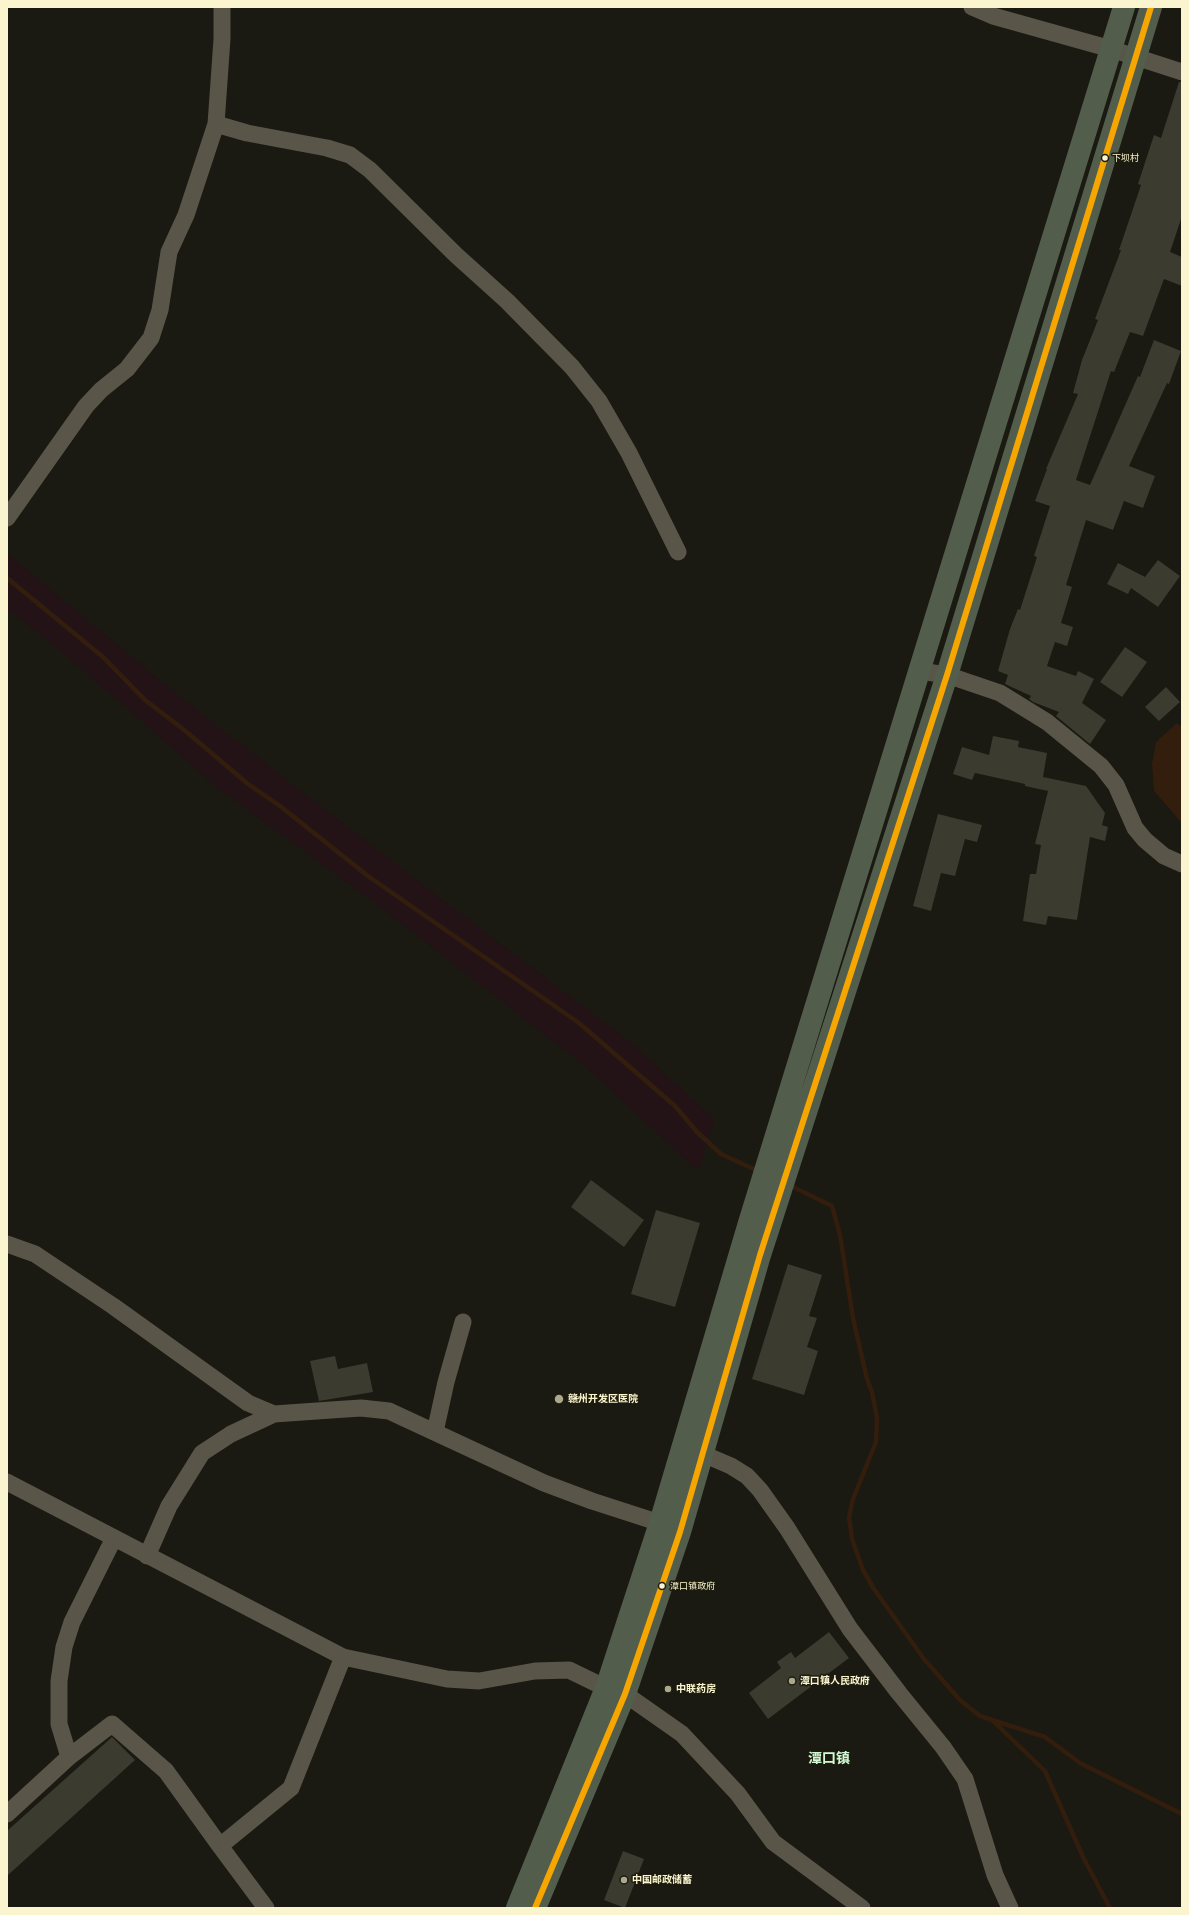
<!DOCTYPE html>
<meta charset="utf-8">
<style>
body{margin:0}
#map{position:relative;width:1189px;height:1915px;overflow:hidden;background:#1a1912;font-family:"Work Sans",sans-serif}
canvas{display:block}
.frame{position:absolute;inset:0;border:8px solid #faf5cf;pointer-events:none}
</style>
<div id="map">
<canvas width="1189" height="1915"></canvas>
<div class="frame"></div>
</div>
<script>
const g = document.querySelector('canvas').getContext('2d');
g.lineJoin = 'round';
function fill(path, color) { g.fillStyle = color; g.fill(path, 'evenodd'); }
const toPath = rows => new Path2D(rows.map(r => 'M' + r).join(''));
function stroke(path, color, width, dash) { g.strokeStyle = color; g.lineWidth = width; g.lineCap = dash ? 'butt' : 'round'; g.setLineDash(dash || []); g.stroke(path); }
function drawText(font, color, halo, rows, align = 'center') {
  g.font = font + ' "Work Sans","Noto Sans SC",sans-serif'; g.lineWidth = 3; g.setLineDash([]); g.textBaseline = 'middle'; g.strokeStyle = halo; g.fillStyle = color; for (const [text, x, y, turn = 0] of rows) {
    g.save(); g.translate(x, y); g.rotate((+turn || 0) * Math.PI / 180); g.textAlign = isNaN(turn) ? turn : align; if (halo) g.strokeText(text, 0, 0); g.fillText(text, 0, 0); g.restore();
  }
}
fill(toPath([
 [7,553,180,697,411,876,633,1044,715,1120,698,1171,584,1065,375,903,219,789,55,646,7,609]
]), '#241316');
fill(toPath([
 [1177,723,1182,727,1182,823,1154,791,1152,764,1156,742]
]), '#331e0d');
stroke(toPath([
 [7,578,103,657,145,700,183,729,248,784,280,806,368,876,579,1023,675,1106,697,1132,721,1154,758,1171],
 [789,1185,832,1206,840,1235,853,1318,867,1379,872,1392,877,1418,876,1442,853,1499,849,1517,852,1539,863,1570,874,1589,924,1659,960,1700,980,1716,1045,1737,1080,1763,1182,1814],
 [992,1720,1045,1771,1084,1859,1110,1908]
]), '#331e0d', 4.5);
fill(toPath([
 [1179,82,1182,82,1182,216,1170,252,1182,257,1182,286,1164,279,1143,336,1130,332,1114,372,1111,371,1076,480,1090,485,1138,376,1140,377,1154,340,1181,351,1169,384,1167,383,1129,466,1155,476,1143,508,1124,501,1113,530,1086,520,1066,585,1072,587,1061,623,1073,627,1067,646,1055,642,1047,666,1076,676,1078,671,1094,679,1082,703,1106,720,1090,744,1056,716,1059,712,1033,702,1029,699,1031,696,1005,684,1008,675,998,671,1010,629,1018,609,1020,610,1037,557,1034,556,1050,506,1035,501,1047,469,1046,469,1078,394,1073,393,1082,360,1098,320,1095,319,1121,250,1119,250,1141,185,1138,184,1154,135,1161,138],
 [1158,560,1180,576,1158,607,1131,588,1128,594,1107,584,1118,563,1145,577],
 [1125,647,1147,662,1122,697,1100,682],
 [1166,687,1180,702,1159,721,1145,707],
 [993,736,1019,741,1018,747,1047,753,1043,777,1086,786,1105,813,1102,825,1108,827,1105,841,1090,837,1077,920,1048,916,1046,925,1023,921,1030,874,1036,874,1041,845,1035,844,1048,791,1025,786,1025,784,975,773,972,780,953,774,962,747,989,755],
 [938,814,982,825,977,842,965,839,955,876,941,873,931,911,913,906],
 [591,1180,644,1220,624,1247,571,1207],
 [656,1210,700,1223,675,1307,631,1294],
 [788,1264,822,1275,809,1316,817,1318,807,1347,818,1351,804,1395,752,1379],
 [335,1356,338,1369,367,1363,373,1392,319,1401,310,1361],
 [829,1632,849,1658,768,1719,749,1693,781,1668,777,1662,791,1652,795,1658],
 [112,1737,135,1760,7,1876,7,1831],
 [623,1851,644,1859,625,1908,604,1900]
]), '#3c3b2f');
stroke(toPath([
 [972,7,993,16,1111,49,1182,72],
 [216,124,247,133,327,148,350,155,370,170,456,255,507,301,572,367,599,401,629,453,678,552],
 [7,518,86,406,101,390,127,369,151,338,160,310,169,252,186,215,216,124,222,39,222,7],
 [920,671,947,675,1000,693,1047,722,1101,766,1116,785,1135,828,1145,840,1164,856,1182,864],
 [7,1244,35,1254,113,1306,248,1403,274,1414],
 [435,1432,446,1382,463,1322],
 [703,1454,731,1466,747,1476,760,1490,787,1528,850,1629,899,1693,943,1747,965,1779,995,1875,1010,1908],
 [7,1482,343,1657,447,1679,479,1681,535,1671,569,1670,606,1688],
 [147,1556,169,1506,202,1453,231,1434,274,1414,331,1410,361,1408,389,1411,544,1483,592,1501,660,1523],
 [625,1694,682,1734,738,1794,773,1842,862,1908],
 [69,1757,59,1724,59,1681,64,1647,72,1622,114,1538],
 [7,1814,69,1757,112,1724,166,1771,220,1846,291,1788,343,1657],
 [220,1846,266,1908]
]), '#595548', 17);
stroke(toPath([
 [517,1908,606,1688,660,1523,749,1223,1124,7],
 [535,1908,625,1694,680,1532,760,1255,947,675,1151,7]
]), '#525d4c', 22);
stroke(toPath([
 [535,1908,625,1694,680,1532,760,1255,947,675,1151,7]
]), '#f7a600', 6);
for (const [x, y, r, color] of [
 [1105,158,3.5,"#faf5cf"],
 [559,1399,5,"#aca88d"],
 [662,1586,3.5,"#faf5cf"],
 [792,1681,4,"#aca88d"],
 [668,1689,4,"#aca88d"],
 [624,1880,4,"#aca88d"]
]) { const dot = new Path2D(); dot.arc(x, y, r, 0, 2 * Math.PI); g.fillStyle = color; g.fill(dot); stroke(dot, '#1d1c0e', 1.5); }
drawText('9px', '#faf5cf', '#1d1c0e', [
 ["下坝村",1112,158],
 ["潭口镇政府",670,1586]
], 'left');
drawText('bold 10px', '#faf5cf', '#1d1c0e', [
 ["赣州开发区医院",568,1399],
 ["潭口镇人民政府",800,1681],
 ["中联药房",676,1689],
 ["中国邮政储蓄",632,1880]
], 'left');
drawText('bold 14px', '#d0fad6', '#1d1c0e', [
 ["潭口镇",829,1759]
]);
</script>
